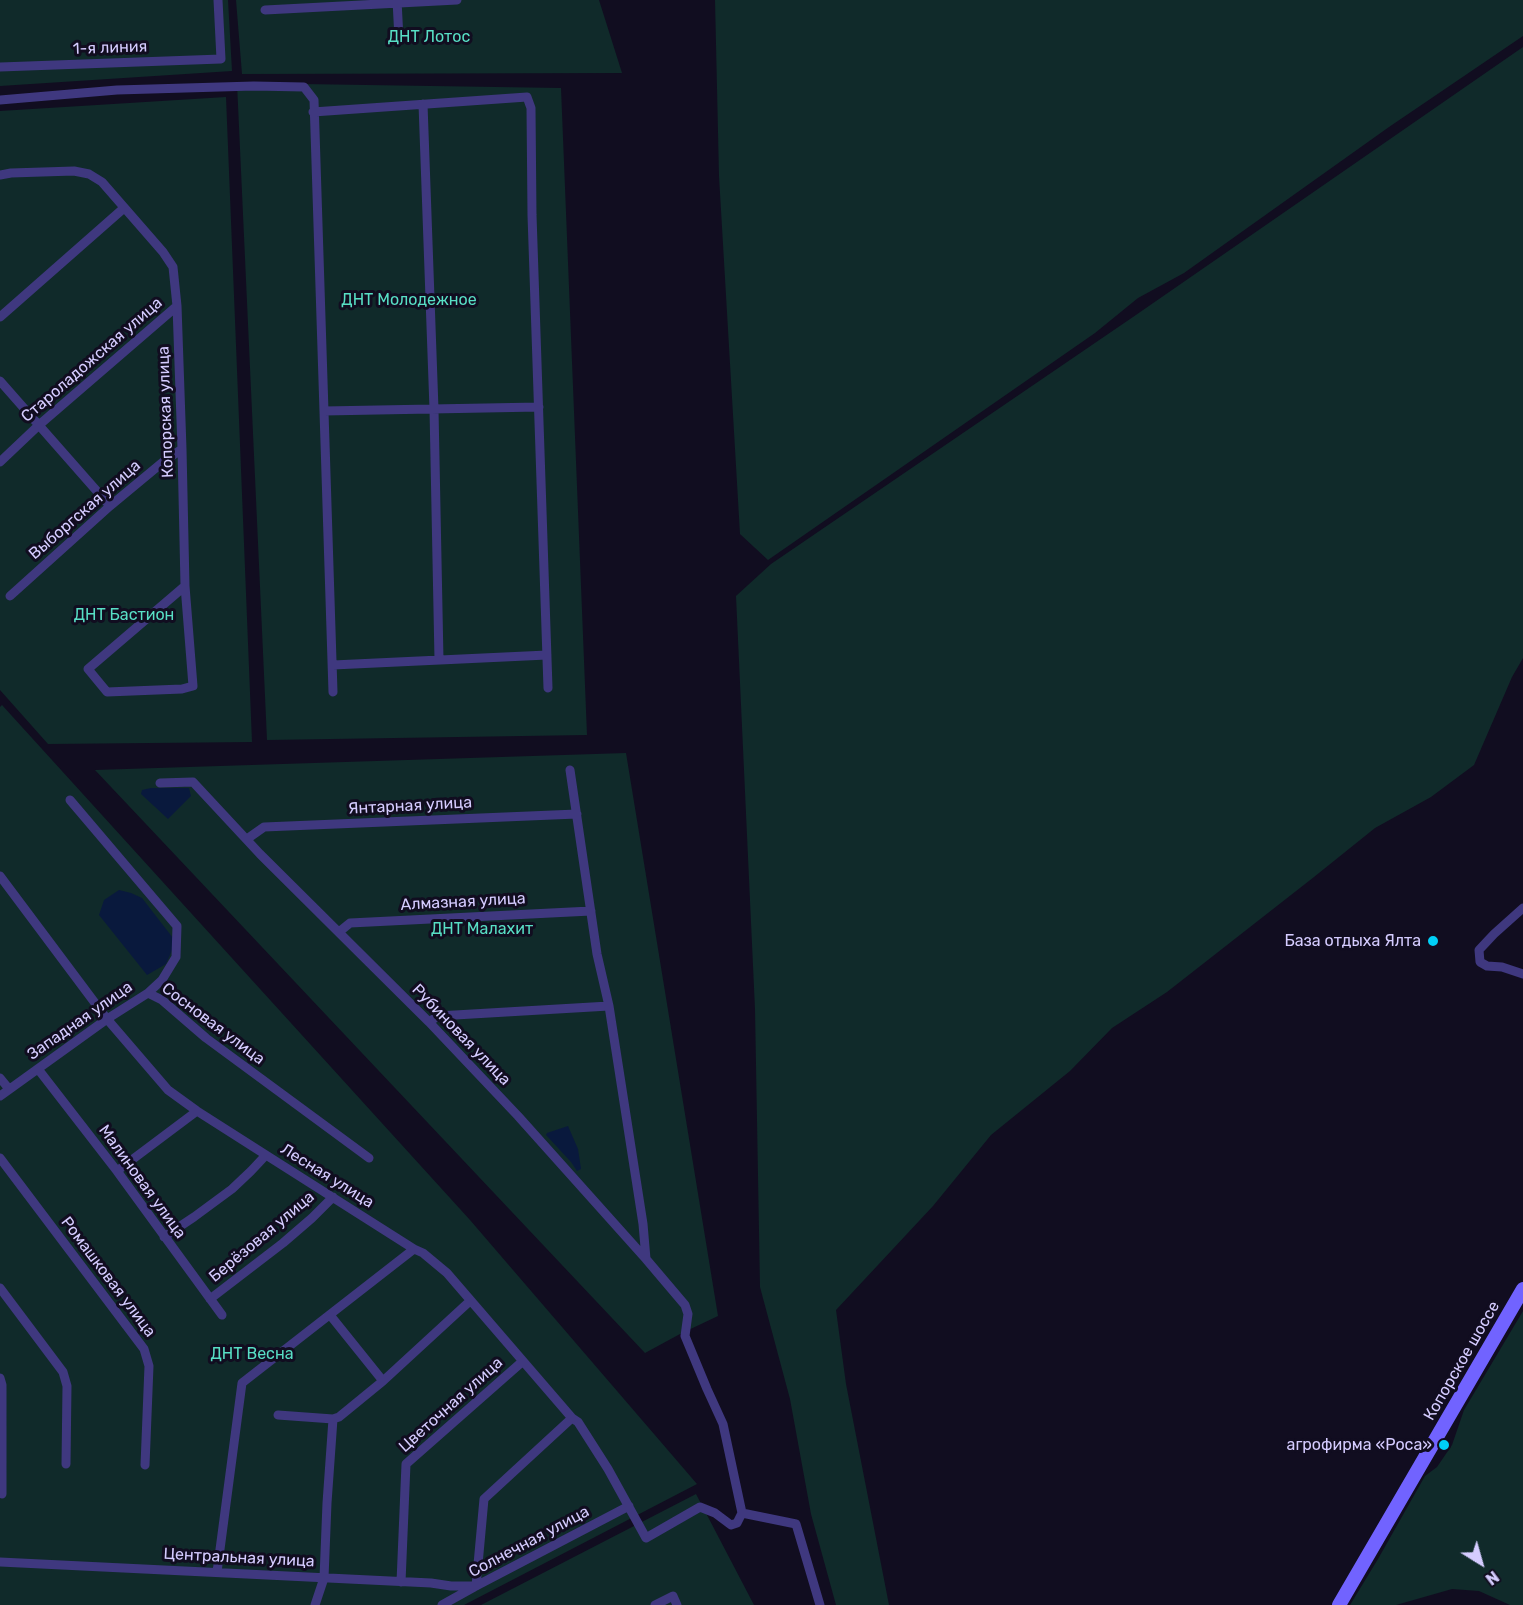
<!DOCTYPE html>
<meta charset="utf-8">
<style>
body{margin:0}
#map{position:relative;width:1523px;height:1605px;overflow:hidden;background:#110d20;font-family:Rubik,sans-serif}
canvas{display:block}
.north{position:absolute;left:1451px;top:1533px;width:60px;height:60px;-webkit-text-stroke:4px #110d20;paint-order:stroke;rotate:143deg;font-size:16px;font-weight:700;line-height:24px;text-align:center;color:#d5ccff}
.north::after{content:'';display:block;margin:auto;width:21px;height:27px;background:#d5ccff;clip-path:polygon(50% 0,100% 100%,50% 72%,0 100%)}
</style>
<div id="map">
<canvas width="1523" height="1605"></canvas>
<div class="north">N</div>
</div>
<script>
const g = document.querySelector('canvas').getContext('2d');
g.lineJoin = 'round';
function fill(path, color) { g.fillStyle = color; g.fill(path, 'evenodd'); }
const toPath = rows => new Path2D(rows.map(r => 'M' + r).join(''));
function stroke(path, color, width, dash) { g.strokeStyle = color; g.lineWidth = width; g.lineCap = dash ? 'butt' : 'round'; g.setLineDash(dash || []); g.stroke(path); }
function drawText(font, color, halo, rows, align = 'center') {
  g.font = font + ' Rubik,sans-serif'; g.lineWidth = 6; g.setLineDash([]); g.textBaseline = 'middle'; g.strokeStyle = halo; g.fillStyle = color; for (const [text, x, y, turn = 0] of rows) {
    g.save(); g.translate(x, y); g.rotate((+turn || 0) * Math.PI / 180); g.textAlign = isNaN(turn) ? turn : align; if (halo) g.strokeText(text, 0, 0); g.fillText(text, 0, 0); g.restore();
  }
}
fill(toPath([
 [0,0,228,0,232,71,0,86],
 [236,0,599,0,622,73,242,74],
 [715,0,1523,0,1523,36,1389,127,1184,273,1138,298,1095,333,768,560,740,534,719,176],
 [1523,47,1523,658,1512,677,1474,765,1431,797,1375,828,1314,877,1167,992,1112,1028,1070,1071,991,1135,933,1206,836,1310,846,1384,889,1605,836,1605,811,1514,790,1399,760,1287,755,1009,736,596,771,564,1133,317],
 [237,83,561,88,587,735,267,740],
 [226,97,252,742,48,744,0,690,0,111],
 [2,705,470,1220,697,1484,464,1605,0,1605,0,707],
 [626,753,718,1316,680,1334,645,1353,95,770],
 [1523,1311,1523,1605,1510,1605,1479,1591,1452,1589,1396,1605,1350,1605,1378,1559,1425,1476,1437,1467,1452,1445,1464,1410],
 [696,1494,754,1605,481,1605]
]), '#102a2a');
fill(toPath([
 [151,788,189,788,191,796,168,819,141,794,142,790],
 [119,890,131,893,142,898,173,938,172,950,166,964,147,975,99,915,104,900],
 [568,1126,578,1149,581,1169,577,1171,571,1162,546,1135,547,1133]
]), '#09193d');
stroke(toPath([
 [397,0,399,39],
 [265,10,457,0],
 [0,67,221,59,218,0],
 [0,100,117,90,254,86,304,87,314,100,333,692],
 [423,104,434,409,439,660],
 [313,112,527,97,531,108,532,215,548,688],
 [0,175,11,173,74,171,89,174,102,182,163,252,173,267,177,306,182,449,185,586,193,686,182,689,107,692,88,669,185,586],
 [0,317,124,208],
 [0,381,110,506],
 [324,411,539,407],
 [0,462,39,425,177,306],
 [10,596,110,506,163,462,182,449],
 [333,665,547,655],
 [570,770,597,954,609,1006,643,1224,646,1259,685,1305,688,1314,685,1336,707,1389,723,1424,742,1513],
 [160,783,193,782,260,854,429,1022,518,1116,646,1259],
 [70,800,177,926,176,957,162,980,148,993,162,1000,206,1038,369,1158],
 [247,839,264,827,577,814],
 [0,876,107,1019,168,1090,197,1111,266,1155,414,1249,423,1253,447,1273,572,1418,578,1422,608,1469,646,1538,700,1507,715,1513,731,1525,737,1523,742,1513],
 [1523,908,1494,934,1479,950,1480,962,1487,966,1502,967,1523,974],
 [339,932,350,923,591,911],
 [429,1022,438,1016,609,1006],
 [38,1069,117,1171,222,1315],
 [0,1078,9,1089],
 [0,1096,107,1019,148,993],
 [0,1158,144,1349,149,1366,145,1465],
 [117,1171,197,1111],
 [164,1237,194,1217,232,1189,251,1171,266,1155],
 [0,1288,63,1372,67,1386,66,1464],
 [210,1299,283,1243,312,1218,333,1197],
 [330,1315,383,1381],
 [0,1378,2,1385,2,1494],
 [278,1415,333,1419],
 [742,1513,796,1524,820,1605],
 [0,1562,431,1583,451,1586,476,1586,484,1499,572,1418],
 [217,1572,242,1383,414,1249],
 [401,1582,406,1464,523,1361],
 [315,1605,324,1578,327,1503,333,1419,339,1417,383,1381,470,1301],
 [442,1605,476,1586,629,1506],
 [655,1605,673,1596,677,1605]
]), '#3f387f', 9);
stroke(toPath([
 [1339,1605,1523,1289]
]), '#7163ff', 14);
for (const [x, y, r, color] of [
 [1433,941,6,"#00cff7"],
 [1444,1445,6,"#00cff7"]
]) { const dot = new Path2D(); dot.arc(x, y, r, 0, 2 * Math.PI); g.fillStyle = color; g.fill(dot); stroke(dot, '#110d20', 2); }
drawText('16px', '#58dfc5', '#110d20', [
 ["ДНТ Лотос",429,37],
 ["ДНТ Молодежное",409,300],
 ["ДНТ Бастион",124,615],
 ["ДНТ Малахит",482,929],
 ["ДНТ Весна",252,1354]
]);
drawText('16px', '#d5ccff', '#110d20', [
 ["1-я линия",110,48,-2],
 ["Староладожская улица",92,360,-41],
 ["Копорская улица",166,412,-92],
 ["Выборгская улица",85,510,-41],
 ["Янтарная улица",410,806,-3],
 ["Алмазная улица",463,902,-3],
 ["Западная улица",80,1021,-35],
 ["Сосновая улица",213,1024,37],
 ["Рубиновая улица",461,1035,46],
 ["Лесная улица",327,1176,32],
 ["Малиновая улица",142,1182,54],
 ["Берёзовая улица",262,1237,-40],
 ["Ромашковая улица",108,1277,53],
 ["Копорское шоссе",1462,1361,-60],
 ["Цветочная улица",451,1405,-42],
 ["Солнечная улица",529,1542,-28],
 ["Центральная улица",239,1558,3]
]);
drawText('16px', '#d5ccff', '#110d20', [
 ["База отдыха Ялта",1421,941],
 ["агрофирма «Роса»",1432,1445]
], 'right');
</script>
